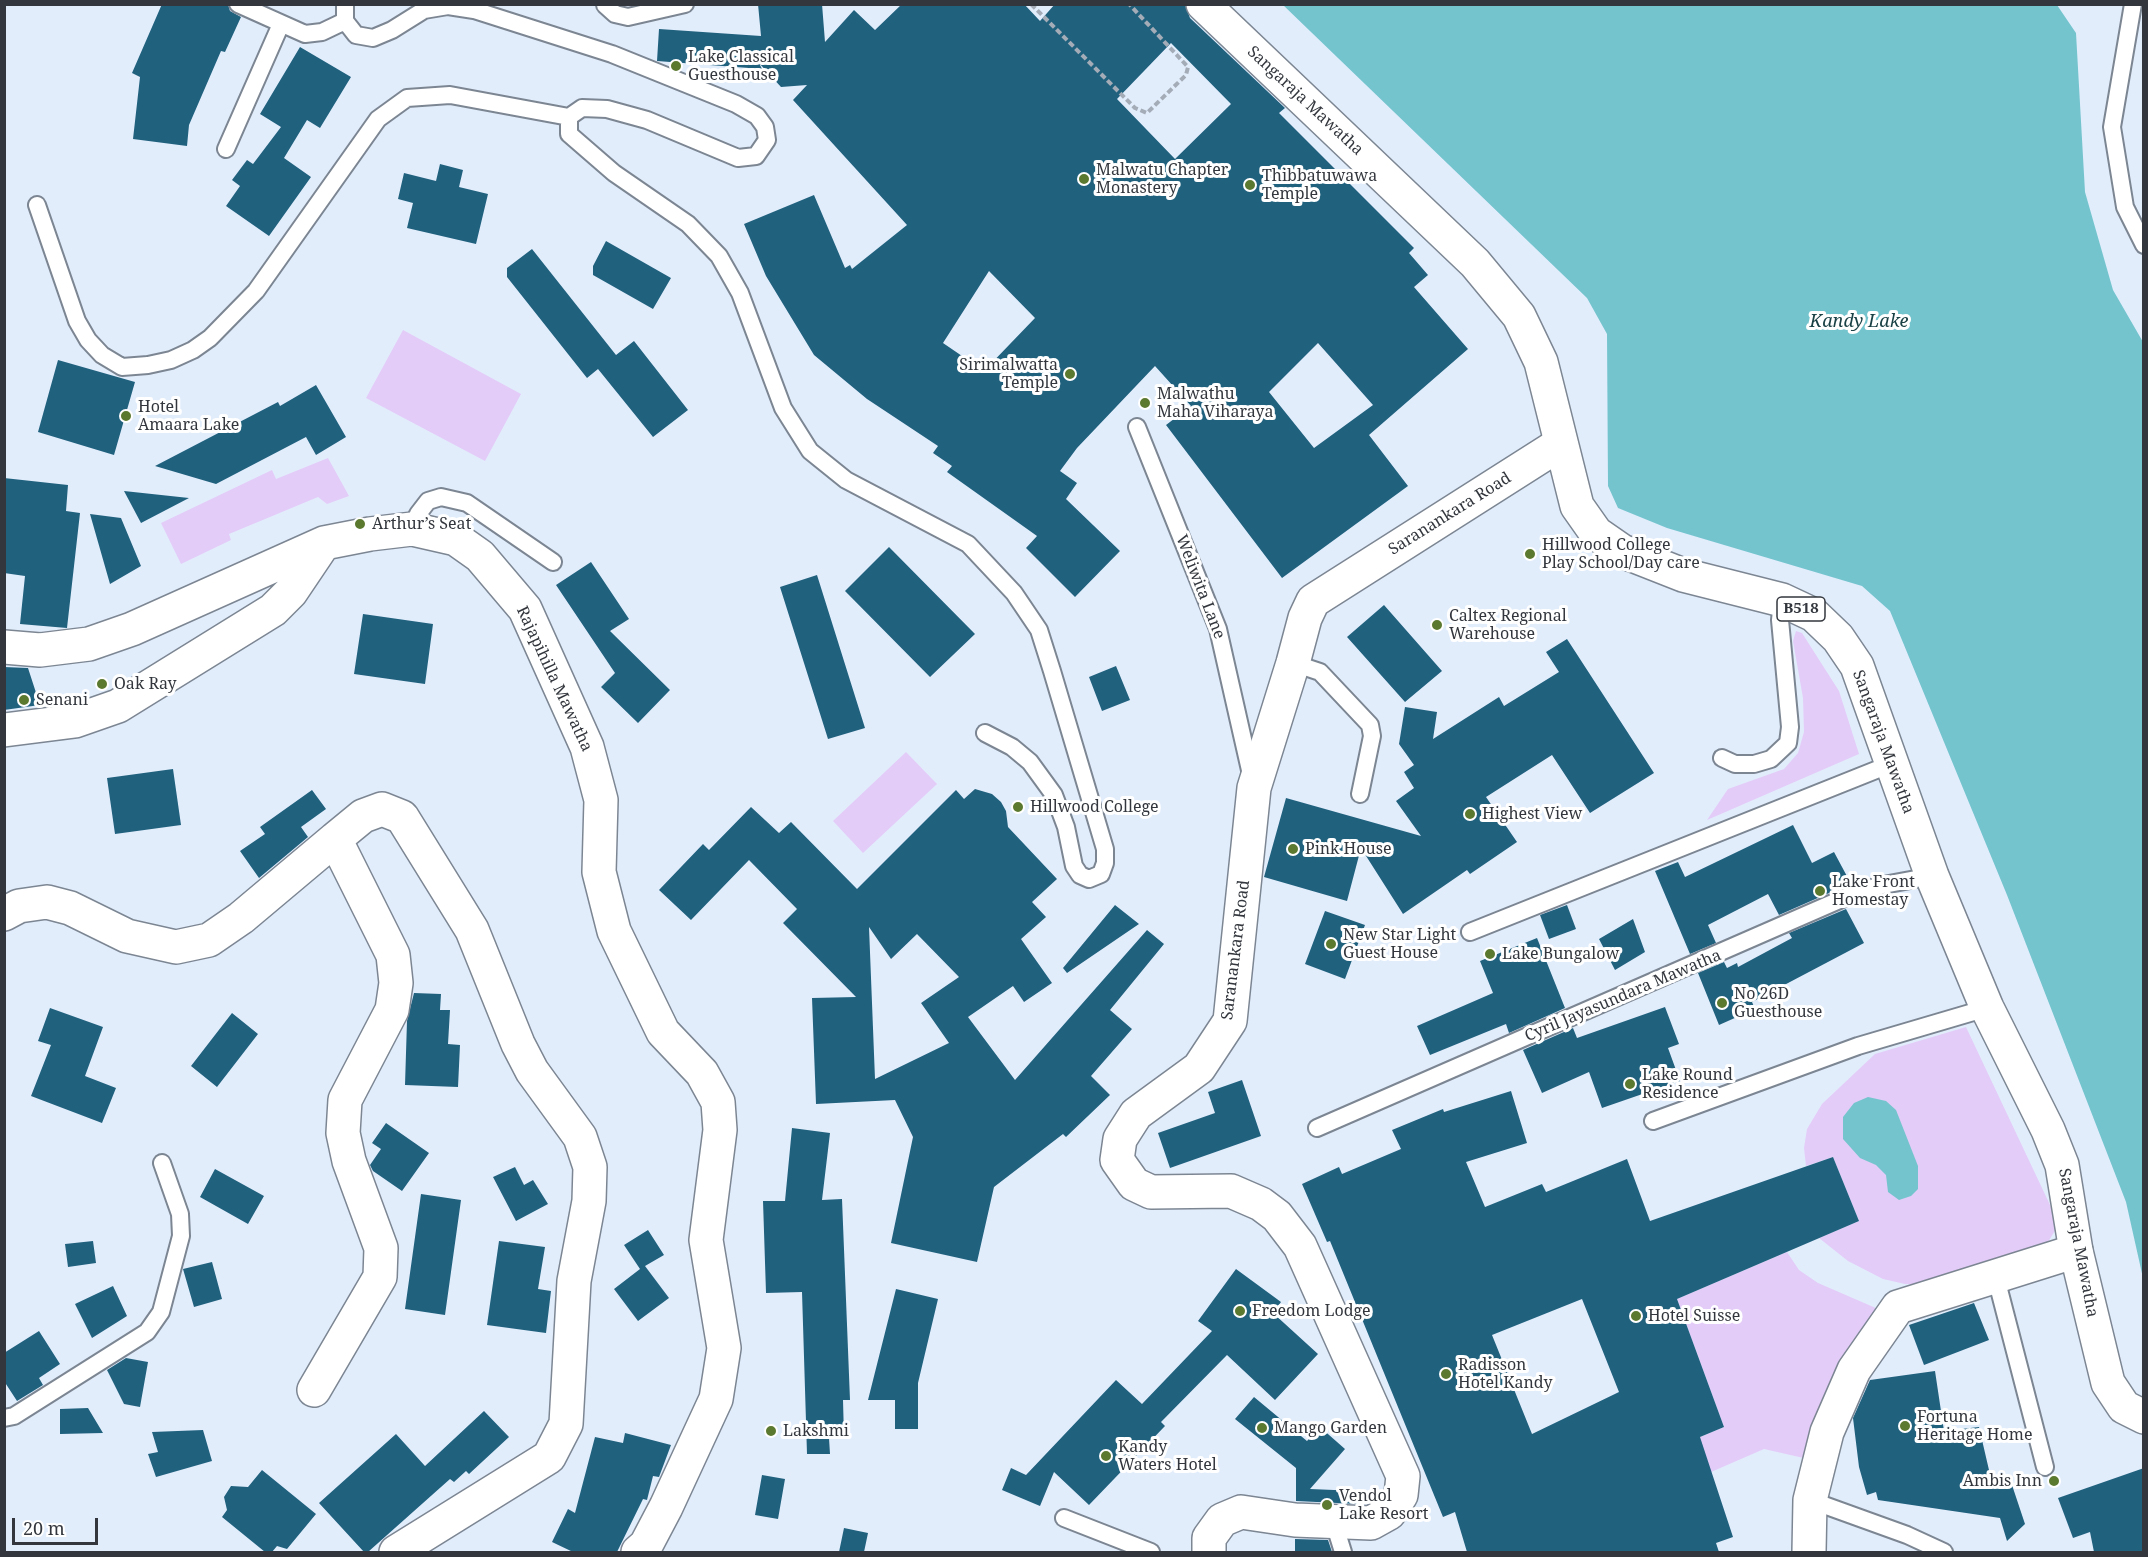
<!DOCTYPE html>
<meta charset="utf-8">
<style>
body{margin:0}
#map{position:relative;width:2148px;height:1557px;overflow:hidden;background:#e2edfc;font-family:"Noto Serif",serif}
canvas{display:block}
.frame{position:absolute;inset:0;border:6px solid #33373d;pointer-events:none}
.scale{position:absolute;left:12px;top:1518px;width:86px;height:27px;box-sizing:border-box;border:3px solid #33373d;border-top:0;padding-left:8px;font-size:18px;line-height:21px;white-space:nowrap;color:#33373d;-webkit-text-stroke:4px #fff;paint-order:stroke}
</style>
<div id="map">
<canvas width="2148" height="1557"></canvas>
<div class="frame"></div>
<div class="scale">20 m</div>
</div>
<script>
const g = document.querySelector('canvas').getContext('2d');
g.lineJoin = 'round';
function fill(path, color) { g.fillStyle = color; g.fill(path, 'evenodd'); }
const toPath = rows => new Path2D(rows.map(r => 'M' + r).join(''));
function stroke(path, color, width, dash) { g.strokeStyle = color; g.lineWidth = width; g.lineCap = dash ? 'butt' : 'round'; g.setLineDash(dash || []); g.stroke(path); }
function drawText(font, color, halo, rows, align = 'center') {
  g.font = font + ' "Noto Serif",serif'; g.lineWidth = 6; g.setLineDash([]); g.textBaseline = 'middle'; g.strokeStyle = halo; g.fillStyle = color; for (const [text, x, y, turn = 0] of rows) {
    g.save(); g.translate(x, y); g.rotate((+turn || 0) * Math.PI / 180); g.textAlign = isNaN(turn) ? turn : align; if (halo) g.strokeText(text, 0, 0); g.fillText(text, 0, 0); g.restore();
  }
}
fill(toPath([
 [403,330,521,394,485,461,366,398],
 [328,458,349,496,327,504,318,497,229,534,231,540,181,564,161,523,272,470,276,479],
 [1796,631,1802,633,1839,691,1859,754,1707,820,1728,789,1784,769,1798,753,1804,732,1803,698,1793,641],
 [906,752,937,784,863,853,833,821],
 [1966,1027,2059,1224,2048,1242,1939,1285,1905,1284,1883,1279,1848,1261,1819,1238,1859,1221,1833,1157,1806,1166,1804,1148,1807,1129,1822,1104,1875,1054],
 [1787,1252,1799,1270,1818,1283,1885,1312,1808,1459,1764,1449,1711,1472,1640,1462,1724,1427,1677,1299]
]), '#e3ccf8');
fill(toPath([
 [1283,5,2057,5,2076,33,2085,192,2113,290,2143,342,2143,1278,2126,1202,2007,895,1890,611,1862,586,1667,528,1618,508,1608,486,1607,334,1587,298],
 [1868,1097,1886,1101,1896,1110,1918,1166,1918,1189,1911,1196,1899,1200,1888,1192,1886,1175,1876,1165,1860,1158,1843,1139,1843,1117,1854,1103]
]), '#74c4ce');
fill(toPath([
 [162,4,228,4,230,11,241,17,225,52,221,51,189,125,187,146,133,139,140,77,132,73],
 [758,4,822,4,825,42,854,10,875,30,902,4,1024,4,1040,21,1055,4,1185,4,1190,18,1285,108,1279,113,1414,248,1409,253,1428,275,1414,287,1468,349,1369,435,1408,486,1282,578,1166,425,1191,406,1155,366,1077,448,1060,471,1077,483,1066,499,1120,551,1075,597,1026,548,1037,536,947,472,952,466,933,453,938,446,867,399,814,355,766,276,744,224,814,195,845,268,850,265,852,269,907,225,793,100,807,85,781,87,759,63,762,69,657,61,659,29,761,36],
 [1171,43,1231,104,1175,159,1117,99],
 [989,271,1035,318,984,371,943,343],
 [1318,343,1373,405,1314,448,1269,392],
 [300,47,351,77,320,128,307,120,284,158,311,177,269,236,226,206,240,186,232,180,247,160,253,164,281,127,260,114],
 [440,164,463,170,459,187,488,194,476,244,407,228,413,203,398,199,404,173,436,181],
 [606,241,671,278,653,309,593,275,593,266],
 [532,249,616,355,634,341,688,410,653,437,598,369,587,378,507,277,507,268],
 [58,360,135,382,114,455,38,432],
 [316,385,346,437,316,455,306,437,216,484,155,466,278,402,280,406],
 [4,478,68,485,66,511,80,513,67,628,20,624,25,576,4,573],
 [124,491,189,498,141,523],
 [90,514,121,518,141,566,110,584],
 [889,547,975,634,930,677,845,591],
 [591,562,629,619,610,631,670,690,638,723,601,687,615,673,556,585],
 [817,575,865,728,828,739,780,587],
 [1384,605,1442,671,1405,702,1347,637],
 [363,614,433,624,425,684,354,674],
 [1567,639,1654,773,1590,813,1552,755,1486,797,1517,842,1470,874,1467,870,1403,914,1361,848,1347,901,1264,877,1286,798,1421,836,1396,801,1414,788,1404,772,1414,765,1399,744,1405,707,1437,712,1433,739,1499,697,1504,706,1559,672,1546,652],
 [1116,666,1130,700,1102,711,1089,677],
 [4,667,28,668,40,705,4,710],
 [173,769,181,825,115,834,107,778],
 [975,789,992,794,1001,802,1006,811,1008,827,1057,879,1032,902,1046,917,1021,939,1052,983,1024,1002,1013,986,968,1017,1015,1080,1147,930,1164,944,1110,1010,1132,1029,1091,1076,1110,1095,1066,1137,1063,1134,994,1187,977,1262,891,1243,913,1137,895,1100,816,1104,812,998,856,997,783,923,797,909,749,860,691,920,659,890,703,844,709,850,751,807,779,833,791,822,857,889,956,790,964,799],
 [869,927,891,959,917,934,959,977,921,1003,949,1043,875,1079],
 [312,790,326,809,301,827,308,837,259,878,240,851,265,834,260,827],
 [1793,825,1812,863,1834,852,1849,880,1834,887,1836,890,1779,915,1768,894,1708,925,1716,943,1690,954,1655,871,1678,862,1685,877],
 [1115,905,1139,924,1067,973,1063,968],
 [1567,905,1576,929,1549,939,1540,915],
 [1846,909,1864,943,1752,1002,1755,1009,1719,1025,1698,973,1724,962,1727,968,1737,963,1738,967,1792,938,1789,933],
 [1325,911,1365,925,1345,979,1305,964],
 [1633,919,1645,952,1615,970,1599,939],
 [1537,938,1565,1008,1509,1033,1506,1024,1430,1055,1417,1026,1493,993,1480,961],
 [414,993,441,994,440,1010,450,1010,448,1044,460,1045,458,1087,405,1085,407,1021],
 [1665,1007,1679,1044,1668,1048,1680,1081,1602,1108,1589,1072,1542,1093,1523,1050,1573,1028,1577,1038],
 [50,1008,103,1027,85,1076,116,1088,102,1123,31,1096,51,1045,38,1041],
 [232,1013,258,1034,217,1087,191,1066],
 [1242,1080,1261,1136,1170,1168,1158,1133,1215,1113,1208,1092],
 [1511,1091,1527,1143,1466,1162,1485,1207,1542,1184,1546,1192,1627,1159,1650,1221,1833,1157,1859,1221,1677,1299,1724,1427,1700,1437,1733,1537,1716,1543,1719,1552,1467,1552,1455,1512,1443,1517,1330,1241,1327,1242,1302,1184,1339,1167,1342,1174,1401,1149,1392,1130,1443,1109,1444,1112],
 [1582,1299,1619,1392,1532,1434,1492,1335],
 [386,1123,429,1153,402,1191,373,1171,370,1165,381,1149,372,1143],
 [792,1128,830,1133,822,1200,842,1199,850,1400,843,1400,844,1437,829,1438,830,1454,807,1454,802,1292,766,1293,763,1201,785,1201],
 [515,1167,524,1185,533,1180,548,1204,516,1221,493,1177],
 [215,1169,264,1196,248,1224,200,1197],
 [421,1194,461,1200,445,1315,405,1309],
 [648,1230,664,1255,645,1266,669,1298,638,1321,614,1289,640,1269,624,1245],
 [93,1241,96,1263,68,1267,65,1244],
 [499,1241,545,1247,538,1289,551,1291,546,1333,487,1325],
 [212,1262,222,1299,194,1307,183,1269],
 [1236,1269,1281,1302,1273,1313,1318,1354,1275,1400,1227,1355,1161,1422,1165,1426,1089,1505,1054,1472,1040,1506,1002,1490,1011,1468,1026,1475,1116,1380,1142,1404,1212,1331,1198,1321],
 [113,1286,127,1316,92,1338,75,1304],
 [896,1289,938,1299,918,1383,918,1429,895,1429,895,1400,868,1400],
 [1974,1303,1989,1340,1924,1365,1909,1325],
 [39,1331,60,1364,39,1378,43,1385,17,1401,4,1381,4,1353],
 [126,1358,148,1362,140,1407,124,1404,107,1370],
 [1935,1371,1944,1431,1979,1427,1992,1483,2010,1479,2025,1524,2007,1541,2000,1518,1878,1500,1876,1492,1867,1495,1859,1467,1853,1418,1870,1380],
 [1254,1397,1307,1441,1320,1427,1345,1449,1310,1489,1358,1491,1358,1504,1296,1501,1296,1468,1235,1419],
 [88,1408,103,1433,60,1434,60,1409],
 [484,1411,509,1437,469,1474,466,1471,454,1482,450,1479,368,1552,364,1552,319,1503,396,1434,425,1466],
 [203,1430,212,1461,156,1477,148,1454,158,1452,152,1432],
 [625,1433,671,1445,659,1477,653,1476,647,1500,643,1499,617,1552,573,1552,552,1542,568,1509,575,1513,595,1437,623,1443],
 [2144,1468,2144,1552,2094,1552,2090,1532,2073,1538,2058,1498],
 [262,1470,316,1514,287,1549,277,1546,272,1552,265,1552,222,1517,227,1510,224,1497,231,1486,248,1487],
 [762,1475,785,1479,778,1519,755,1515],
 [844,1528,868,1533,864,1552,839,1552],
 [1295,1539,1328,1540,1332,1552,1295,1552]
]), '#20617e');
const lane = toPath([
 [238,4,305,34,322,32,345,21],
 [345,4,345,21,356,35,373,38,392,30,424,10,448,6,474,10,612,54,736,104,757,116,765,127,767,140,756,156,738,158,647,120,607,109,582,108,569,117,569,134,614,173,688,224,719,256,740,293,783,408,810,451,846,480,968,544,1014,593,1039,630,1052,671,1105,849,1105,863,1101,874,1089,879,1080,875,1074,866,1066,827,1054,795,1030,762,1012,747,985,733],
 [2133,4,2112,127,2125,207,2144,245],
 [605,5,615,14,628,17,685,4],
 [226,149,281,24],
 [37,205,77,321,88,340,102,355,122,367,148,365,171,360,193,350,210,338,256,291,378,119,407,98,450,95,569,117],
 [1137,427,1218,629,1252,779],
 [412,529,418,514,428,501,441,497,467,503,553,562],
 [1293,663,1320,672,1370,725,1372,736,1360,794],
 [1722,758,1735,764,1754,764,1771,759,1788,743,1790,727,1780,620,1782,600],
 [1470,932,1891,764],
 [1653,1121,1858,1046,1987,1008],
 [1317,1128,1851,895,1878,886,1932,876],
 [1996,1278,2045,1467],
 [4,1418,14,1416,147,1332,161,1312,181,1236,180,1214,162,1163],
 [1809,1505,1810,1500,1907,1535,1944,1552],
 [1064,1518,1151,1552],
 [1334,1523,1343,1552]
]);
const street = toPath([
 [4,647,40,650,89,644,132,629,324,543,370,534,412,529,456,539,480,556,525,609,587,747,601,800,599,872,614,931,663,1032,702,1073,718,1102,720,1130,706,1240,724,1348,716,1399,666,1507,646,1545,638,1552],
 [4,730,75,721,118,706,273,610,291,592,324,543],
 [4,914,19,906,47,902,70,908,127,936,176,947,209,940,241,918,335,839],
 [314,1390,380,1277,381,1248,349,1161,343,1133,345,1100,392,1010,396,983,393,955,335,839,363,816,382,809,402,817,472,930,518,1044,532,1071,580,1137,590,1167,589,1201,574,1281,566,1424,549,1457,396,1552],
 [1209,1552,1209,1538,1222,1520,1241,1512,1295,1520,1371,1523,1389,1513,1401,1495,1403,1476,1300,1246,1277,1216,1261,1204,1231,1191,1151,1192,1134,1184,1117,1160,1120,1139,1136,1114,1199,1068,1230,1021,1254,788,1293,663,1305,618,1313,601,1560,444],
 [1809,1552,1810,1500,1827,1432,1854,1370,1898,1307,2076,1251]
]);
const primary = toPath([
 [1203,4,1475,263,1519,316,1541,362,1577,506,1596,533,1622,551,1683,575,1782,600,1814,615,1838,638,1857,666,1932,876,1987,1008,2048,1130,2062,1165,2076,1251,2108,1383,2124,1407,2144,1417]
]);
stroke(lane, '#7c8693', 20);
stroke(street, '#7c8693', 36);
stroke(primary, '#7c8693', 36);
stroke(toPath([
 [1031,4,1135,108,1147,113,1186,75,1188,67,1129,4]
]), '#a3acb7', 4, [6, 3]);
stroke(lane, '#fff', 16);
stroke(street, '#fff', 33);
stroke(primary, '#fff', 33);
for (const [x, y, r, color] of [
 [676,66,6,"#5b792f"],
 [1084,179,6,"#5b792f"],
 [1250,185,6,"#5b792f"],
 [1070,374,6,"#5b792f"],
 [1145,403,6,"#5b792f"],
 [126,416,6,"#5b792f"],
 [360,524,6,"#5b792f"],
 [1530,554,6,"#5b792f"],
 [1437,625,6,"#5b792f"],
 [102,684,6,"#5b792f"],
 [24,700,6,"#5b792f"],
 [1018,807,6,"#5b792f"],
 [1470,814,6,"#5b792f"],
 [1293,849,6,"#5b792f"],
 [1820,891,6,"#5b792f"],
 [1331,944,6,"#5b792f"],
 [1490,954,6,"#5b792f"],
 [1722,1003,6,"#5b792f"],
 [1630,1084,6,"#5b792f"],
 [1240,1311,6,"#5b792f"],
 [1636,1316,6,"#5b792f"],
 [1446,1374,6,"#5b792f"],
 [1905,1426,6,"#5b792f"],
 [1262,1428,6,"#5b792f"],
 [771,1431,6,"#5b792f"],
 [1106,1456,6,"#5b792f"],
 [2054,1481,6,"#5b792f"],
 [1327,1505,6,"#5b792f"]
]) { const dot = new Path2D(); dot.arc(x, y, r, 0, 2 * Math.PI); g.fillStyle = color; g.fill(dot); stroke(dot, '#fff', 2); }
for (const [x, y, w] of [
 [1801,609,48]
]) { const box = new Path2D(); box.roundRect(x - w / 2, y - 12, w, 24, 4.5); g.fillStyle = '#fff'; g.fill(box); stroke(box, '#33373d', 1.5); }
drawText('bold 15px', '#33373d', null, [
 ["B518",1801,609]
]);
drawText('16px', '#33373d', '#fff', [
 ["Lake Classical",688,57],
 ["Guesthouse",688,75],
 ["Malwatu Chapter",1096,170],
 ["Monastery",1096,188],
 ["Thibbatuwawa",1262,176],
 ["Temple",1262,194],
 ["Sirimalwatta",1058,365,"right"],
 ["Temple",1058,383,"right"],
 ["Malwathu",1157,394],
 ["Maha Viharaya",1157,412],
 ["Hotel",138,407],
 ["Amaara Lake",138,425],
 ["Arthur’s Seat",372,524],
 ["Hillwood College",1542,545],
 ["Play School/Day care",1542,563],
 ["Caltex Regional",1449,616],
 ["Warehouse",1449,634],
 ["Oak Ray",114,684],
 ["Senani",36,700],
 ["Hillwood College",1030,807],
 ["Highest View",1482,814],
 ["Pink House",1305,849],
 ["Lake Front",1832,882],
 ["Homestay",1832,900],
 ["New Star Light",1343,935],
 ["Guest House",1343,953],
 ["Lake Bungalow",1502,954],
 ["No 26D",1734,994],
 ["Guesthouse",1734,1012],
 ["Lake Round",1642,1075],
 ["Residence",1642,1093],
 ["Freedom Lodge",1252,1311],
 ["Hotel Suisse",1648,1316],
 ["Radisson",1458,1365],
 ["Hotel Kandy",1458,1383],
 ["Fortuna",1917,1417],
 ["Heritage Home",1917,1435],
 ["Mango Garden",1274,1428],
 ["Lakshmi",783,1431],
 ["Kandy",1118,1447],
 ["Waters Hotel",1118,1465],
 ["Ambis Inn",2042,1481,"right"],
 ["Vendol",1339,1496],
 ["Lake Resort",1339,1514]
], 'left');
drawText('16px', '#33373d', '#fff', [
 ["Sangaraja Mawatha",1305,101,43],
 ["Saranankara Road",1450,514,-32],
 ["Weliwita Lane",1200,587,69],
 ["Rajapihilla Mawatha",554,679,65],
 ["Sangaraja Mawatha",1883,742,70],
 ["Saranankara Road",1236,950,-83],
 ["Cyril Jayasundara Mawatha",1623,996,-23],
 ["Sangaraja Mawatha",2078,1243,79]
]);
drawText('italic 18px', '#1a4145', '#fff', [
 ["Kandy Lake",1859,322]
]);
</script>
